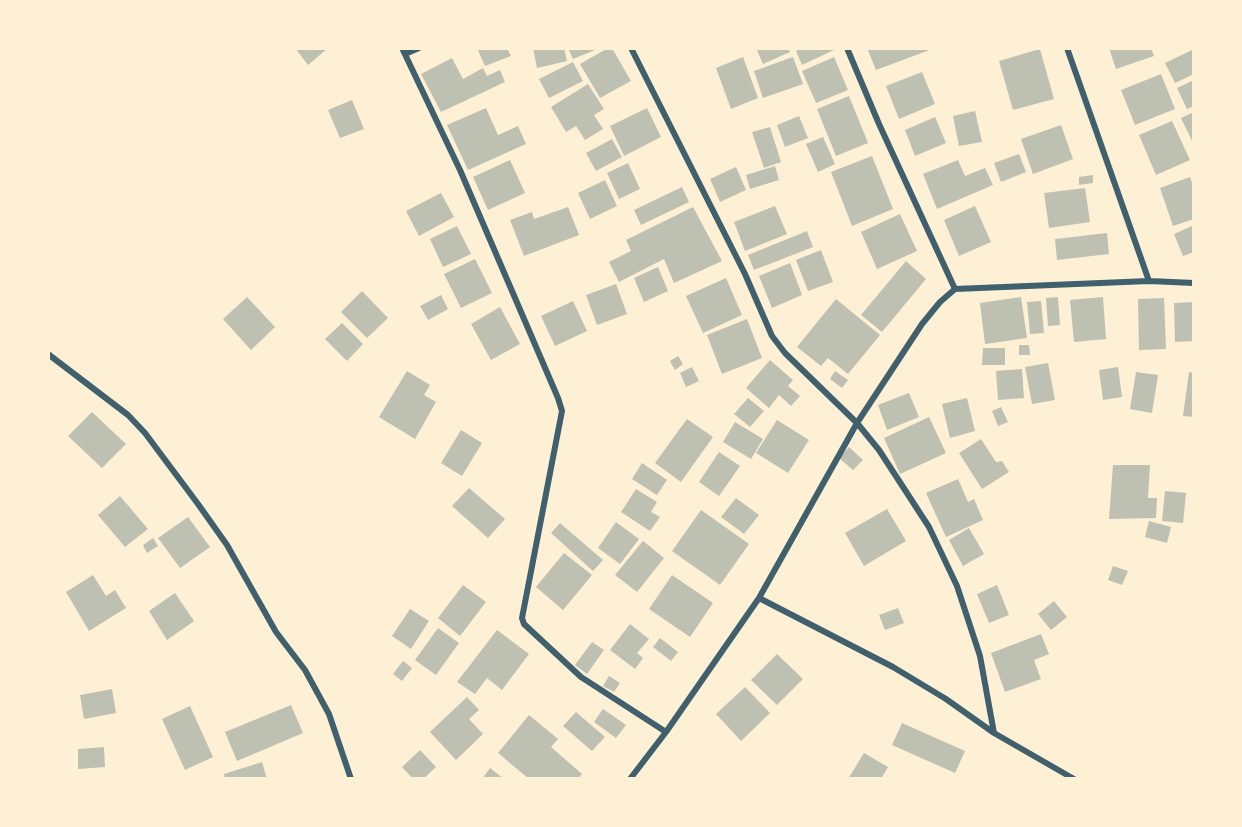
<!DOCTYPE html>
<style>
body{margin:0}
#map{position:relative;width:1242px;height:827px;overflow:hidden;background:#fdf0d5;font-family:"Alegreya Sans",sans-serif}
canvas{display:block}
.frame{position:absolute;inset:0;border:50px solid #fdf0d5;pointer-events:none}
</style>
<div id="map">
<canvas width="1242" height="827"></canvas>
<div class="frame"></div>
</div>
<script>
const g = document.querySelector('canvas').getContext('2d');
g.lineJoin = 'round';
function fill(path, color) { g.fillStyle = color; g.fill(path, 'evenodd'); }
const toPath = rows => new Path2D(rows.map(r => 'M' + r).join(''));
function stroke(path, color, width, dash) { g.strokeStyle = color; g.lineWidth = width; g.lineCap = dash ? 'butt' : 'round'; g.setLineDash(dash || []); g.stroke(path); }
fill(toPath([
 [295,48,328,48,308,65],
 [477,48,507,48,511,56,485,66],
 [533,48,564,48,567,61,537,68],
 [568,48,600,48,573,59],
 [608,48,612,48,631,81,600,98,580,64],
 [756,48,788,48,790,52,763,64],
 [803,48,833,48,834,50,802,65,796,51],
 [867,48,935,48,876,70],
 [1109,48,1151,48,1154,56,1116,69],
 [1040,49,1054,99,1013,110,999,61],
 [1194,49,1194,74,1175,83,1165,63],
 [743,57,758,98,731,109,716,68],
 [793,57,803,84,763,98,754,71],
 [834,57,848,90,816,103,802,71],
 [452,58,463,79,483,68,487,76,500,70,505,82,441,112,421,74],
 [573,62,583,81,549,98,539,79],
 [922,72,935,104,899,119,886,86],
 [1161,74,1175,109,1135,125,1121,90],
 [1194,80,1194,106,1187,109,1177,88],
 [588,84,604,109,594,115,603,129,585,140,576,126,566,132,551,107],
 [849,96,868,143,836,156,817,109],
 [352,100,364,129,340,138,328,110],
 [486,108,498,135,518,126,526,144,468,170,447,125],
 [647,108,661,137,624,156,610,126],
 [975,111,982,142,959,146,953,116],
 [1194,112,1194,145,1181,118],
 [799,116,808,138,785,147,777,125],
 [935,117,946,143,915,156,905,130],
 [1172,121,1190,160,1156,175,1139,135],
 [1061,125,1073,159,1033,174,1021,139],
 [770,127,781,162,764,168,752,132],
 [823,137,835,164,818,172,806,144],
 [612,139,622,157,596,171,586,153],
 [1019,154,1026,172,1001,182,994,163],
 [872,156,893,209,852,226,831,172],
 [510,160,525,193,488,210,473,177],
 [958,160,965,176,985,168,993,185,937,209,923,174],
 [628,163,640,189,619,199,607,173],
 [775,166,779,180,750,189,746,175],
 [736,167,746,190,720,202,710,179],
 [1093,175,1093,183,1079,185,1079,177],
 [1190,177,1194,188,1194,219,1173,226,1160,188],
 [605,180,617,206,590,219,578,193],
 [682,187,689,202,641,225,634,210],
 [1085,188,1090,222,1049,228,1044,193],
 [441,193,454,217,419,236,406,211],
 [775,206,787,234,745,251,734,222],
 [975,206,991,242,959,256,944,220],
 [568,207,579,235,524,256,510,220,532,212,534,219],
 [693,207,722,261,674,283,664,259,619,282,609,262,631,251,626,240],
 [900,214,917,251,877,269,861,232],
 [1194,225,1194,252,1183,256,1174,234],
 [457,226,471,254,443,267,430,239],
 [807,231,813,247,754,270,748,255],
 [1107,233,1109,254,1057,260,1055,239],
 [821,250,833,282,808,291,796,260],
 [475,259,492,293,461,308,444,274],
 [906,261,926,279,882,332,861,315],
 [790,263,802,295,772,308,759,276],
 [658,267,668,291,644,302,634,278],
 [726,278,742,315,703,333,686,296],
 [616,284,627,314,597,325,586,295],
 [362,291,388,318,367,338,341,312],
 [441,295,448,309,428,320,420,306],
 [247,297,275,327,251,350,223,319],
 [1021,297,1027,338,985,344,980,303],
 [1058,297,1060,325,1048,326,1046,298],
 [1103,297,1106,339,1074,342,1070,300],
 [1164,298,1166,349,1139,350,1138,299],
 [836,299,880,335,848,374,828,358,821,366,797,347],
 [573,301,587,331,555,346,541,316],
 [1041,301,1044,333,1030,334,1027,302],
 [1194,302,1194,341,1175,342,1174,303],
 [500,307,520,344,491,360,471,324],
 [747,319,762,358,722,374,707,335],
 [342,323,363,344,347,361,325,339],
 [1019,345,1029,345,1030,355,1019,355],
 [983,348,1005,348,1005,365,982,365],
 [678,356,683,364,675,370,670,361],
 [770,360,793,380,788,386,800,396,791,406,779,395,769,408,746,388],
 [1048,363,1055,400,1032,404,1025,367],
 [692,367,699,381,686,387,680,373],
 [1118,367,1122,397,1103,400,1099,370],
 [1022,369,1024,398,998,400,996,371],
 [407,371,430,385,424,395,436,402,415,439,379,417],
 [835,371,848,380,842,388,830,379],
 [1136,372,1158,375,1152,413,1130,409],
 [1189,372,1194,373,1194,417,1183,416],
 [909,393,919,417,887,430,878,405],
 [748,398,764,411,750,427,734,414],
 [967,398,975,431,950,438,942,404],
 [1001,407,1008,422,998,426,992,411],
 [92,412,126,444,102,468,68,436],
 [929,417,946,453,900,474,884,438],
 [687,419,713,437,681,482,655,463],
 [777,420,809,440,788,473,756,453],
 [735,422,763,439,751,459,723,442],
 [461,430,482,443,462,476,441,463],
 [981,439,996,462,1002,461,1009,472,982,489,959,453],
 [849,447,863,460,853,470,839,458],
 [719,452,740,466,719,496,699,482],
 [642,463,667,480,657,495,632,479],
 [1113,465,1150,465,1148,498,1157,498,1156,518,1109,519],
 [958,479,968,502,974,499,983,520,946,537,926,493],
 [469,488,505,519,488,538,452,506],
 [636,489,657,502,651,512,660,517,650,531,621,512],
 [1165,491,1186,493,1183,523,1162,521],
 [120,496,148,529,125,547,98,515],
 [736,498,759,515,744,534,721,517],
 [887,509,906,541,864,566,845,533],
 [701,510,749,544,720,585,672,551],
 [188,517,210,547,180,568,158,538],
 [1149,521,1171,527,1167,543,1145,537],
 [616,522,639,539,620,564,598,548],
 [560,523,603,560,593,571,551,533],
 [969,528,984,554,963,566,949,540],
 [153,538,158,546,147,553,143,545],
 [643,541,664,558,637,592,615,575],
 [564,553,592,575,563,610,536,587],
 [1113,566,1128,571,1122,585,1108,580],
 [93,575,106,596,115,590,126,608,89,631,66,592],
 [672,575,713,603,690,637,649,609],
 [463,585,486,602,460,636,438,618],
 [997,585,1009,615,989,623,977,594],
 [175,593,194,621,167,640,149,611],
 [1054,601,1067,617,1051,630,1038,614],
 [898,608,904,623,885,630,879,615],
 [410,609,429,621,411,649,392,636],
 [630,624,649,639,637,653,643,658,635,669,610,650],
 [438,628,459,643,436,675,415,660],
 [497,630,529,654,502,690,487,678,475,694,457,682],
 [1041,634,1049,654,1034,660,1041,679,1005,692,991,653],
 [660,638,678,652,671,661,653,647],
 [592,642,604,650,587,674,575,665],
 [777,654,803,679,777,705,751,680],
 [403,661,412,668,402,681,393,674],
 [609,676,620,683,614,692,603,686],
 [745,687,770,713,741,741,716,714],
 [112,689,116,713,84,719,80,695],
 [467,697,479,710,469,719,483,734,456,760,430,732],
 [291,705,303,733,237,761,225,732],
 [190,706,213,757,185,770,162,719],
 [603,709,626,725,616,738,594,722],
 [576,712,605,737,592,751,563,726],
 [529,715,558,739,551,747,582,774,578,779,529,779,498,753],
 [902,723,965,751,955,773,892,745],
 [104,747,105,767,78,769,78,749],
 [420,750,436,767,423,779,413,779,402,767],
 [864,753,888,767,881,779,848,779],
 [262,762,267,779,225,779,224,774],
 [490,768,504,779,482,779]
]), '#bec0b2');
stroke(toPath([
 [402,48,460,170,558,398,562,411,522,618,524,624,581,677,666,732],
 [631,48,745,274,772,336,785,353,857,423,879,450,929,527,957,586,980,656,994,733],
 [847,48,879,124,955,289],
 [1067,48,1149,281],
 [405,54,419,48],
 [48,354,128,415,145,433,198,504,227,545,276,632,305,670,329,714,351,779],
 [759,598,893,667,946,699,994,733,1074,779],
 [630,779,666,732,759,598,857,423,922,324,940,302,955,289,1149,281,1194,283]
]), '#3f606c', 6);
</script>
